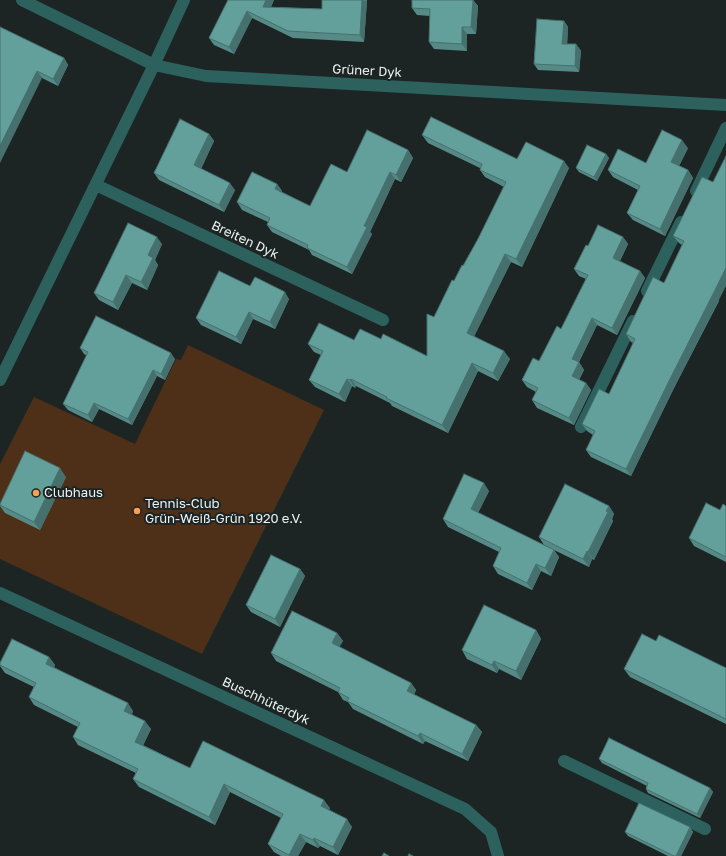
<!DOCTYPE html>
<meta charset="utf-8">
<style>
body{margin:0}
canvas{display:block;background:#1c2524}
</style>
<canvas width="726" height="856"></canvas>
<script>
const ctx = document.querySelector('canvas').getContext('2d');
ctx.lineJoin = 'round';
function paint(path, color) { ctx.fillStyle = color; ctx.fill(path, 'evenodd'); }
const poly = rows => new Path2D(rows.map(r => 'M' + r).join(''));
function trace(path, color, width, dash) { ctx.strokeStyle = color; ctx.lineWidth = width; ctx.lineCap = dash ? 'butt' : 'round'; ctx.setLineDash(dash || []); ctx.stroke(path); }
function label(font, color, halo, rows, align = 'center') {
  ctx.font = font + ' "Golos Text",sans-serif'; ctx.lineWidth = 4; ctx.setLineDash([]); ctx.textBaseline = 'middle'; ctx.strokeStyle = halo; ctx.fillStyle = color; for (const [text, x, y, turn = 0] of rows) {
    ctx.save(); ctx.translate(x, y); ctx.rotate((+turn || 0) * Math.PI / 180); ctx.textAlign = isNaN(turn) ? turn : align; if (halo) ctx.strokeText(text, 0, 0); ctx.fillText(text, 0, 0); ctx.restore();
  }
}
const green = poly([
 [188,345,324,410,202,654,0,559,0,464,34,397,135,444,176,359,181,360]
]);
const minor = poly([
 [22,0,154,65,206,76,726,105],
 [96,185,383,320],
 [696,191,726,128],
 [647,291,681,222],
 [0,380,154,65,184,0],
 [581,427,633,321],
 [0,593,465,809,491,832,498,856],
 [564,761,705,829]
]);
const wall = poly([
 [228,0,274,0,271,7,322,9,322,0,367,0,364,42,293,38,252,18,234,54,214,45,209,38],
 [412,0,473,0,478,6,476,34,467,34,467,51,434,49,429,42,430,16,417,15,412,8],
 [564,21,568,27,567,44,576,44,581,51,579,72,538,70,534,64],
 [0,27,64,58,68,65,58,86,42,78],
 [209,134,214,141,201,169,235,190,224,212,159,180,154,173],
 [422,135,517,159,569,168,522,267,511,262,474,336,510,359,498,381,478,371,448,433,392,406,390,403,356,386,355,388,352,386,345,402,315,387,309,380,321,355,314,352,308,344,354,340,381,339,427,356,434,317,454,281,478,239,504,187,485,177,480,170,480,168,428,143],
 [688,148,679,166,688,170,693,178,665,236,633,220,627,213,638,190,613,177,608,170,646,163],
 [408,150,413,158,401,182,395,179,370,232,372,234,352,274,312,255,309,250,272,232,267,225,268,222,242,210,237,202,277,184,282,191,282,192,310,206,347,172],
 [606,154,609,158,597,181,579,172,576,168],
 [702,177,719,301,674,388,631,476,591,457,586,450,593,435,587,431,582,424,609,394,633,343,631,342,626,334,664,283,682,245,679,243,673,236],
 [623,237,628,244,620,261,640,271,645,278,617,335,597,325,579,362,584,370,579,380,586,383,591,390,574,425,537,408,532,400,536,392,527,387,522,380,539,361,561,329,586,279,579,276,574,269,588,246],
 [162,244,155,260,158,265,147,290,132,283,118,310,99,300,94,293],
 [250,286,289,299,275,329,253,319,241,344,201,325,196,318],
 [80,348,175,359,165,380,157,376,132,425,99,409,92,422,68,410,63,404,87,356,84,354],
 [66,477,40,530,5,513,0,506,0,504],
 [489,491,478,513,544,545,539,537,609,506,614,514,612,519,613,521,594,560,592,559,589,567,554,550,559,557,551,576,541,571,532,590,498,574,493,566,499,552,448,527,443,519],
 [726,506,726,562,694,546,689,538],
 [300,569,305,576,280,627,251,612,246,605],
 [536,630,541,639,521,680,499,669,497,673,467,659,462,650],
 [337,633,343,641,339,647,411,683,416,690,414,695,476,725,482,732,468,761,425,741,423,744,353,709,348,702,343,700,338,692,276,661,271,653],
 [656,641,726,668,726,724,630,677,624,669],
 [49,657,55,665,54,667,133,711,132,714,151,729,143,745,190,768,330,808,329,810,352,827,338,855,320,846,318,848,306,842,298,856,281,856,274,852,268,844,281,818,230,792,215,825,139,787,133,779,136,773,78,745,73,737,78,727,34,705,29,697,34,687,5,673,0,666,0,663],
 [599,759,710,788,713,792,700,818,648,793,646,789,647,786,602,763],
 [690,827,693,832,681,856,668,856,628,836,625,832]
]);
const shadedWall = poly([
 [266,0,274,0,268,13,263,7],
 [362,0,367,1,364,42,360,35],
 [473,0,478,6,476,34,471,27],
 [247,11,252,18,234,54,229,47],
 [564,21,568,27,567,50,562,44],
 [462,27,467,34,467,51,462,44],
 [576,44,581,51,579,72,575,66],
 [64,58,68,65,58,86,53,79],
 [37,71,42,78,0,163,0,146],
 [209,134,214,141,199,172,194,165],
 [682,140,688,148,677,170,671,162],
 [408,150,413,158,401,182,396,175],
 [606,154,609,158,597,181,594,177],
 [564,161,569,168,522,267,516,259],
 [688,170,693,178,665,236,660,229],
 [390,172,395,179,370,232,372,234,352,274,347,267,364,226],
 [230,183,235,190,224,212,219,205],
 [277,184,282,191,280,196,275,189],
 [157,237,162,244,155,260,158,265,147,290,141,282,148,255],
 [623,237,628,244,618,265,613,258],
 [505,254,511,262,472,341,467,333],
 [726,268,726,286,674,388,631,476,626,469,669,381],
 [640,271,645,278,617,335,612,328],
 [126,275,132,283,118,310,113,302],
 [285,292,289,299,275,329,270,322],
 [249,312,253,319,241,344,236,337],
 [592,318,597,325,577,366,572,359],
 [504,351,510,359,498,381,493,373],
 [171,353,175,359,165,380,161,374],
 [579,362,584,370,577,383,572,376],
 [472,363,478,371,448,433,442,425],
 [153,370,157,376,132,425,128,419],
 [347,379,352,386,345,402,339,394],
 [351,379,356,386,355,388,350,380],
 [586,383,591,390,574,425,569,418],
 [94,403,99,409,92,422,88,415],
 [60,468,66,477,40,530,34,522],
 [484,483,489,491,476,517,471,509],
 [609,506,614,514,612,519,613,521,594,560,588,552],
 [554,550,559,557,551,576,545,568],
 [587,551,592,559,589,567,583,559],
 [536,564,541,571,532,590,527,583],
 [300,569,305,576,280,627,275,619],
 [536,630,541,639,521,680,516,671],
 [337,633,343,641,337,651,332,643],
 [49,657,55,665,52,672,46,664],
 [494,661,499,669,497,673,492,665],
 [411,683,416,690,412,699,407,691],
 [128,703,133,711,130,719,124,711],
 [145,721,151,729,141,750,135,742],
 [476,725,482,732,468,761,462,754],
 [420,733,425,741,423,744,418,736],
 [224,784,230,792,215,825,209,817],
 [710,788,713,792,700,818,697,814],
 [324,800,330,808,327,814,321,806],
 [347,819,352,827,338,855,333,847],
 [690,827,693,832,681,856,676,856],
 [300,834,306,842,298,856,290,856,289,855],
 [314,838,320,846,318,848,313,840]
]);
const building = poly([
 [228,0,266,0,263,7,322,9,322,0,362,0,360,35,288,31,247,11,229,47,209,38,228,0],
 [412,0,473,0,471,27,462,27,462,44,429,42,430,9,412,8,412,0],
 [537,19,564,21,562,44,576,44,575,66,534,64,537,19],
 [0,27,64,58,53,79,37,71,0,146,0,27],
 [431,117,517,159,526,142,564,161,516,259,505,254,467,333,504,351,493,373,472,363,442,425,386,398,387,397,351,379,350,380,347,379,339,394,309,380,323,351,308,344,319,323,354,340,360,329,381,339,383,334,427,356,427,314,434,317,452,280,454,281,462,265,463,266,478,239,506,182,480,170,482,164,422,135,431,117],
 [180,119,209,134,194,165,230,183,219,205,154,173,180,119],
 [367,130,408,150,396,175,390,172,364,226,367,227,347,267,307,248,308,245,267,225,270,218,237,202,252,172,277,184,275,189,310,206,331,164,347,172,367,130],
 [662,130,682,140,671,162,688,170,660,229,627,213,640,186,608,170,618,149,646,163,662,130],
 [587,145,606,154,594,177,576,168,587,145],
 [726,156,726,268,713,294,669,381,626,469,586,450,595,431,582,424,599,389,609,394,635,339,626,334,653,277,664,283,684,241,673,236,702,177,713,182,726,156],
 [128,223,157,237,148,255,153,258,141,282,126,275,113,302,94,293,128,223],
 [598,225,623,237,613,258,640,271,612,328,592,318,572,359,579,362,572,376,586,383,569,418,532,400,538,388,522,380,533,358,539,361,557,326,561,329,588,275,574,269,586,245,588,246,598,225],
 [219,271,250,286,255,277,285,292,270,322,249,312,236,337,196,318,219,271],
 [96,316,171,353,161,374,153,370,128,419,94,403,88,415,63,404,88,352,80,348,96,316],
 [25,451,60,468,34,522,0,505,0,504,25,451],
 [464,474,484,483,471,509,554,550,545,568,536,564,527,583,493,566,501,548,443,519,464,474],
 [565,484,609,506,606,511,608,512,588,552,587,551,583,559,539,537,565,484],
 [706,503,720,510,723,504,726,506,726,557,689,538,706,503],
 [271,555,300,569,275,619,246,605,271,555],
 [484,605,536,630,516,671,494,661,492,665,462,650,484,605],
 [292,611,337,633,332,643,411,683,407,691,476,725,462,754,420,733,418,736,347,701,349,698,338,692,340,688,271,653,292,611],
 [642,634,656,641,659,635,726,668,726,719,624,669,642,634],
 [12,639,49,657,46,664,128,703,124,711,145,721,135,742,190,768,203,741,324,800,321,806,347,819,333,847,314,838,313,840,300,834,289,855,268,844,283,814,224,784,209,817,133,779,138,769,73,737,80,723,29,697,36,683,0,665,0,663,12,639],
 [609,738,710,788,697,814,646,789,648,783,599,759,609,738],
 [639,803,690,827,676,856,674,856,625,832,639,803],
 [384,853,389,856,382,856,384,853],
 [409,854,413,856,408,856,409,854]
]);
const markers = [
 [36,493,4,"#fb9e51"],
 [137,511,4,"#fb9e51"]
];
const streetNames = [
 ["Grüner Dyk",367,71,3],
 ["Breiten Dyk",245,240,25],
 ["Buschhüterdyk",266,701,25]
];
const poiNames = [
 ["Clubhaus",44,493],
 ["Tennis-Club",145,504],
 ["Grün-Weiß-Grün 1920 e.V.",145,519]
];
paint(green, '#4e2f17');
trace(minor, '#2d615e', 12);
paint(wall, '#558a86');
paint(shadedWall, '#45706d');
paint(building, '#63a09c');
trace(building, '#45706d', 1);
for (const [x, y, r, color] of markers) { const dot = new Path2D(); dot.arc(x, y, r, 0, 2 * Math.PI); ctx.fillStyle = color; ctx.fill(dot); trace(dot, '#1c2524', 1.5); }
label('13px', '#edf2f2', '#1c2524', streetNames);
label('13px', '#edf2f2', '#1c2524', poiNames, 'left');
</script>
